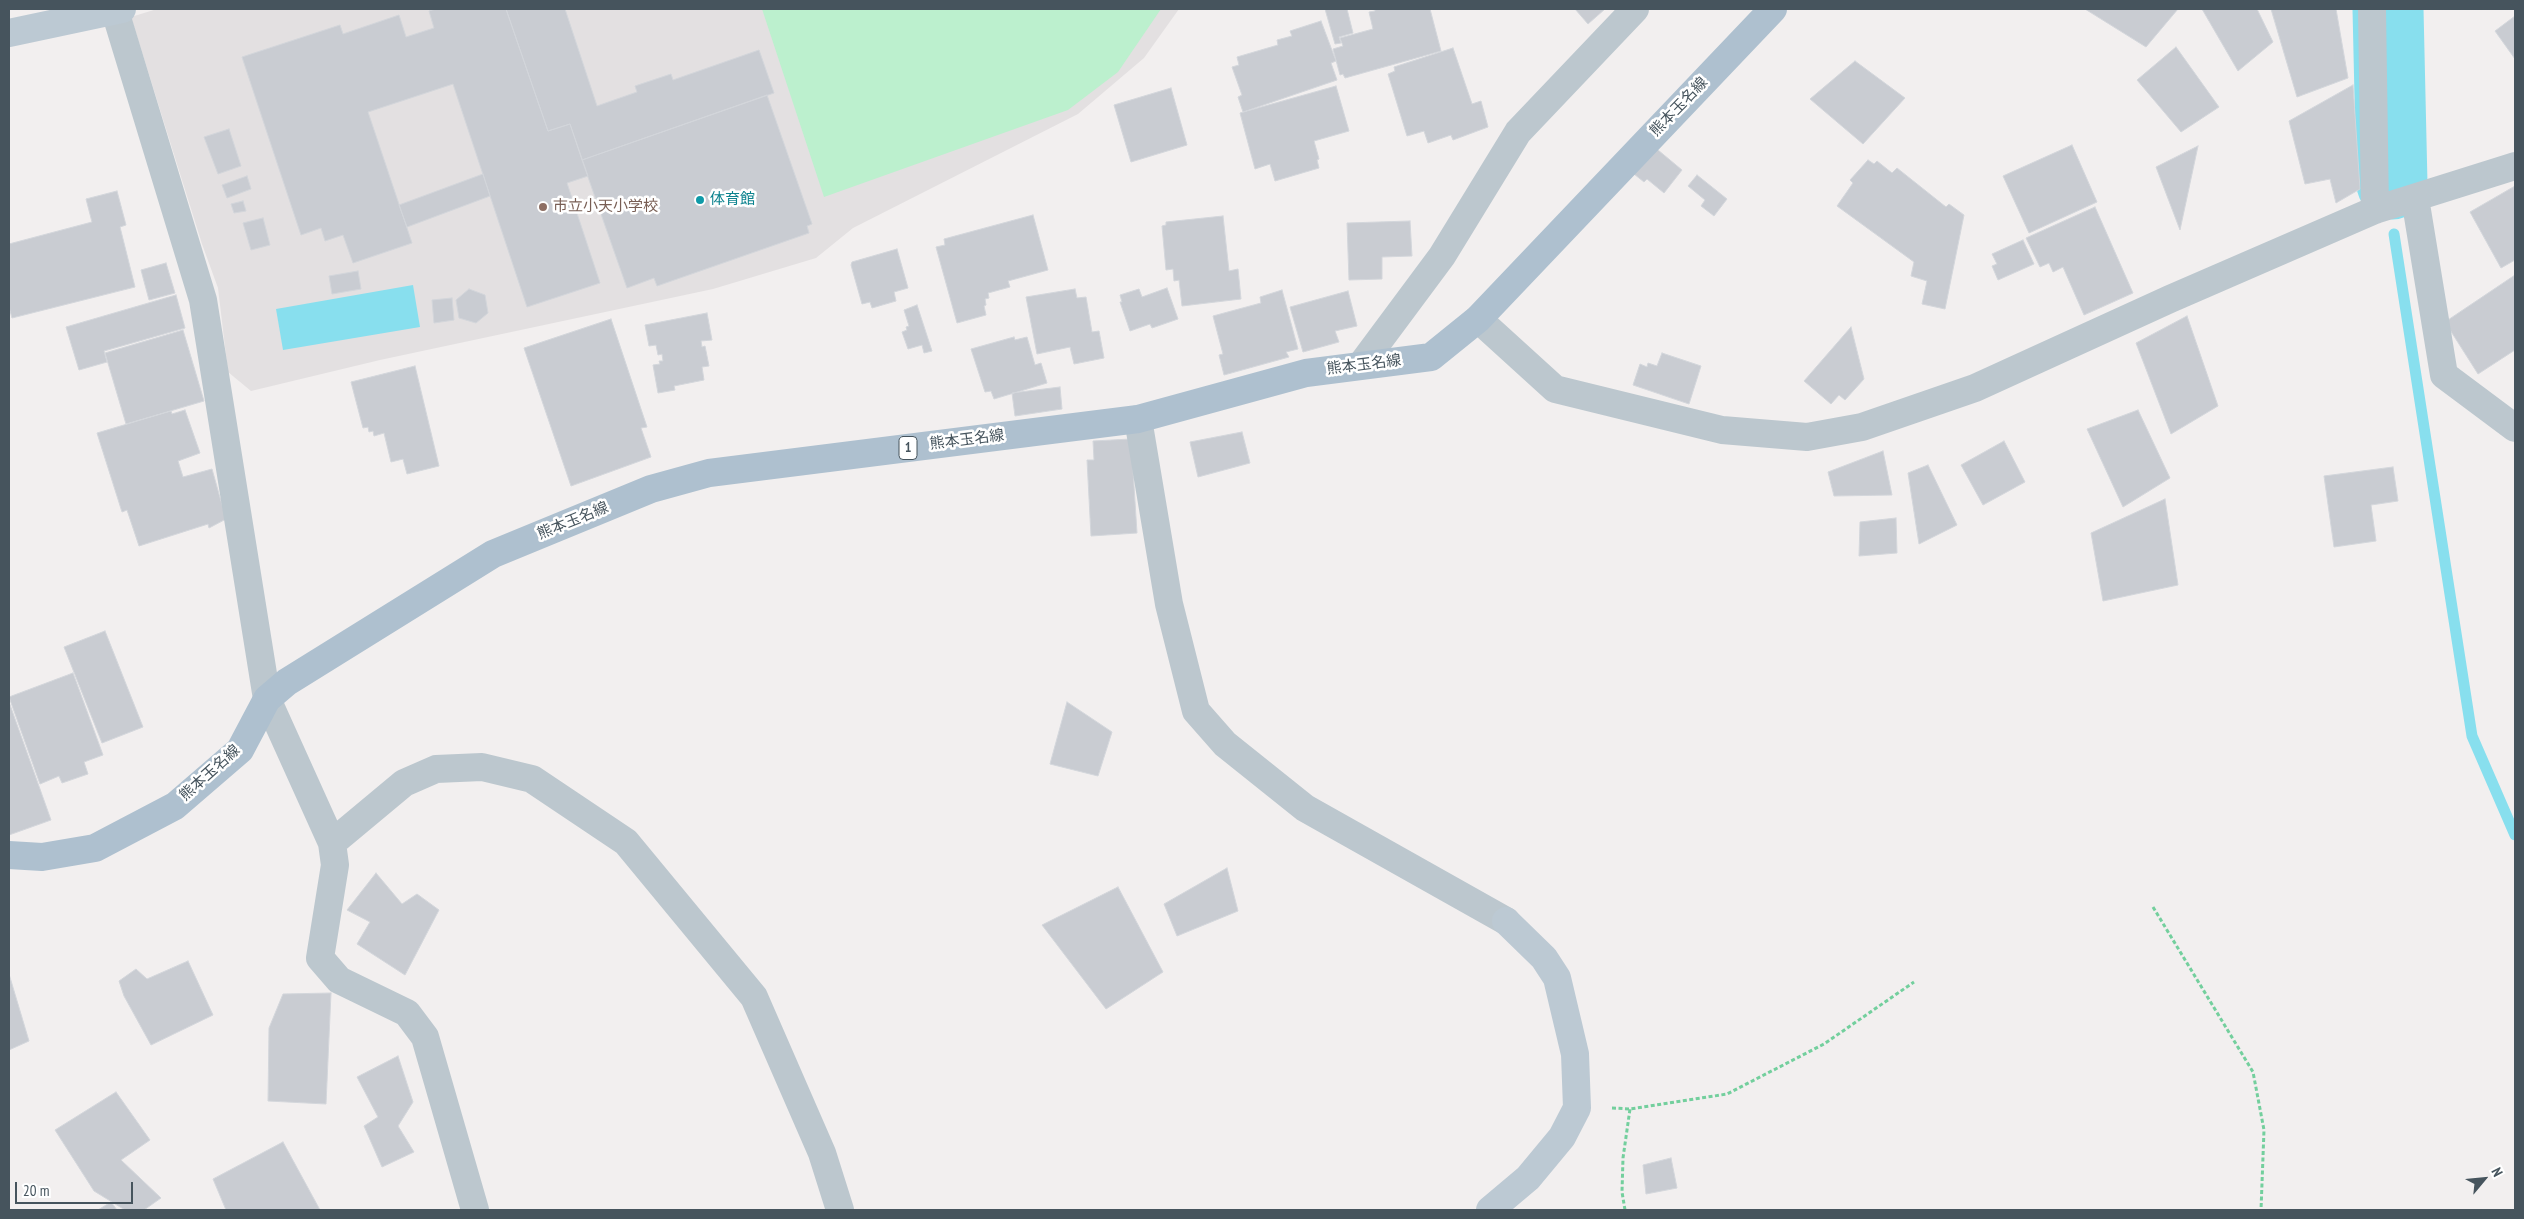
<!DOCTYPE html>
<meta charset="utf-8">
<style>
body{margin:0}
#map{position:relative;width:2524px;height:1219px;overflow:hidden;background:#f2efef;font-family:"PT Sans Narrow",sans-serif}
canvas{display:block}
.frame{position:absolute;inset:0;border:10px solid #46545d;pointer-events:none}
.north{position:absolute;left:2459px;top:1154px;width:50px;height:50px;-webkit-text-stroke:4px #fff;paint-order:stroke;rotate:62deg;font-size:14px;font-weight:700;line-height:20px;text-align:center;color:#46545d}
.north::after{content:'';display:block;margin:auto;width:18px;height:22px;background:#46545d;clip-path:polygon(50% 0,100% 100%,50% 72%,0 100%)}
.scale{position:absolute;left:15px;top:1182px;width:118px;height:22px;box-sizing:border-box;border:2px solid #46545d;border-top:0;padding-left:6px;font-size:15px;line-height:18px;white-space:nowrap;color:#46545d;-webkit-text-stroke:4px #fff;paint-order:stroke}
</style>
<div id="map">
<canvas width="2524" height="1219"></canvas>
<div class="frame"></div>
<div class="north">N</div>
<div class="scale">20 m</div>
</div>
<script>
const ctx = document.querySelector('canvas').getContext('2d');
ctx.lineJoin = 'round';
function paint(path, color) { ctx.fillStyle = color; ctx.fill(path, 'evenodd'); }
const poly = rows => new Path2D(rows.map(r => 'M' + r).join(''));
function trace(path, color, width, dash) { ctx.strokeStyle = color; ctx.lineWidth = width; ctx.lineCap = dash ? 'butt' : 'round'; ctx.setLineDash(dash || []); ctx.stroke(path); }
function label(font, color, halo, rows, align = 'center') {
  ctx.font = font + ' "PT Sans Narrow","Noto Sans JP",sans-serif'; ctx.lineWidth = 5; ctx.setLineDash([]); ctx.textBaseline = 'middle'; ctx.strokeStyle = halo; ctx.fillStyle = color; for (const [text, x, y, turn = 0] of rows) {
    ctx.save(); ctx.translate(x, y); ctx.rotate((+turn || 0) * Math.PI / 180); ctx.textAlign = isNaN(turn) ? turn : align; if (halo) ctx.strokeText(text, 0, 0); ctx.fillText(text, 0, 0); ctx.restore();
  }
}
const education = poly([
 [157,9,1179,9,1144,58,1078,114,853,228,816,258,713,289,380,360,251,391,228,372,218,288,202,244,131,17]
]);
const green = poly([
 [762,9,1161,9,1118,72,1068,110,824,197]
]);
const water = poly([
 [413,285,420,327,283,350,276,309]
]);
const stream = poly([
 [2394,234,2472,736,2515,835]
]);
const river = poly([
 [2388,9,2392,184]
]);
const building = poly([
 [436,9,506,9,548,131,570,124,588,176,567,183,600,283,527,307,453,84,368,112,412,243,353,263,343,235,325,241,321,228,301,235,242,57,340,25,343,34,399,15,406,37,434,28,429,11,436,9],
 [506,9,565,9,597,106,637,92,635,86,671,74,673,80,759,50,774,93,582,160,570,124,548,131,506,9],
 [1325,9,1347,9,1353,33,1339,37,1341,43,1335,44,1325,9],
 [1375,9,1430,9,1441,51,1345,78,1343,74,1340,75,1333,49,1343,46,1340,38,1373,29,1369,12,1375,11,1375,9],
 [1575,9,1605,9,1588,24,1575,9],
 [2085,9,2178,9,2146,47,2085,9],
 [2202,9,2257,9,2273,42,2238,71,2202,9],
 [2271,9,2336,9,2348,78,2297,97,2271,9],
 [2515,16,2515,59,2495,31,2515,16],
 [1321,21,1336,61,1331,63,1337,80,1243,112,1238,97,1242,95,1232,67,1239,65,1237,57,1278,45,1277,40,1292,36,1290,31,1321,21],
 [2176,47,2219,107,2181,132,2137,80,2176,47],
 [1453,48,1472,104,1481,101,1488,127,1453,140,1451,135,1428,143,1424,131,1407,136,1388,74,1395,71,1394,67,1453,48],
 [1855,61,1905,98,1863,144,1810,99,1855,61],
 [2353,85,2360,189,2336,203,2330,179,2305,184,2289,121,2353,85],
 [1336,86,1349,131,1314,141,1319,159,1317,160,1319,168,1275,181,1270,164,1255,169,1240,113,1336,86],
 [1171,88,1187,145,1131,162,1114,105,1171,88],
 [767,95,812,224,807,226,809,233,657,286,654,278,627,288,582,160,767,95],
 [229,129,241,166,218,174,204,137,229,129],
 [1652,145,1682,170,1664,193,1647,179,1644,182,1629,170,1652,145],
 [2072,145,2097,202,2029,233,2003,176,2072,145],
 [2198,146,2180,230,2156,167,2198,146],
 [1868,160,1874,164,1877,161,1892,173,1897,168,1946,207,1949,204,1964,215,1945,309,1922,304,1927,281,1911,276,1914,262,1837,206,1853,183,1850,180,1868,160],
 [483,174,490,196,407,227,399,205,483,174],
 [1697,175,1727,199,1714,216,1701,206,1705,200,1688,186,1697,175],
 [247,176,251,189,227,198,222,185,247,176],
 [2515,186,2515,260,2501,268,2470,212,2515,186],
 [117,191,126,225,120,227,135,287,12,318,9,307,9,244,92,222,86,199,117,191],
 [243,201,246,211,234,213,231,204,243,201],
 [2095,207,2133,293,2084,315,2063,267,2053,272,2049,263,2040,267,2026,238,2095,207],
 [1033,215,1048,270,1008,281,1010,287,988,293,989,298,985,299,986,305,984,306,986,315,957,323,936,247,945,245,944,239,1033,215],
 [1223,216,1229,271,1238,269,1241,299,1182,306,1179,280,1174,281,1173,269,1166,270,1162,226,1166,225,1166,222,1223,216],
 [263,218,270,245,251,250,243,223,263,218],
 [1410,221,1412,256,1382,257,1382,279,1349,280,1347,223,1410,221],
 [2023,240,2034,264,1998,280,1992,266,1997,264,1992,254,2023,240],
 [897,249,908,288,894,292,896,301,872,308,870,302,862,304,851,265,852,262,897,249],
 [166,263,175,293,149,300,141,270,166,263],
 [358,271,361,289,332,294,329,276,358,271],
 [2515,275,2515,350,2478,374,2445,322,2515,275],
 [1167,288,1178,319,1152,328,1150,324,1130,331,1120,302,1122,302,1120,295,1139,289,1142,297,1167,288],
 [469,289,485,295,488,313,476,323,459,318,456,300,469,289],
 [1075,289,1077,298,1086,297,1092,332,1099,331,1104,358,1074,364,1070,347,1037,354,1026,297,1075,289],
 [1282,290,1298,349,1286,352,1289,357,1224,375,1219,355,1223,354,1213,316,1261,303,1260,297,1282,290],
 [1348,291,1357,326,1335,331,1339,342,1303,352,1290,307,1348,291],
 [176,295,185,328,104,351,107,362,79,370,66,327,176,295],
 [452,298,454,320,434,323,432,300,452,298],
 [917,305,932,351,924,353,922,345,908,349,902,332,907,330,906,327,909,326,904,310,917,305],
 [707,313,712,340,701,341,702,347,705,346,709,366,702,367,704,380,674,386,675,390,658,393,653,365,660,364,659,361,663,361,662,354,658,355,656,345,649,346,645,325,707,313],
 [2187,316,2218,406,2171,434,2136,343,2187,316],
 [611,319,647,427,641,428,651,457,571,486,524,348,611,319],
 [1851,327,1864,379,1845,400,1839,395,1831,404,1804,381,1851,327],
 [183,330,204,401,126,424,105,353,183,330],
 [1014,337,1015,340,1027,337,1035,365,1041,363,1047,383,994,399,991,391,985,392,971,349,1014,337],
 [1662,353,1701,366,1689,404,1633,385,1640,364,1647,367,1648,363,1657,366,1662,353],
 [415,366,439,466,407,474,403,459,391,462,384,433,374,436,373,431,369,432,368,427,363,428,351,382,415,366],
 [1060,387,1062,409,1015,416,1012,393,1060,387],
 [185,410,200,453,178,461,183,477,212,469,226,519,209,528,208,524,139,546,127,510,122,512,97,433,171,411,172,414,185,410],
 [2138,410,2170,478,2123,507,2087,429,2138,410],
 [1242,432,1250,463,1198,477,1190,442,1242,432],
 [1131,439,1137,533,1091,536,1087,460,1094,460,1093,441,1131,439],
 [2004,441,2025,482,1983,505,1961,465,2004,441],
 [1883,451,1892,495,1834,496,1828,472,1883,451],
 [1928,465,1957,525,1919,544,1908,473,1928,465],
 [2393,467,2398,501,2371,505,2376,541,2334,547,2324,476,2393,467],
 [2165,499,2178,585,2103,601,2091,533,2165,499],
 [1896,518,1897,553,1859,556,1860,522,1896,518],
 [105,631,143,727,102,743,64,647,105,631],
 [73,673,103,755,84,762,88,774,62,783,59,776,40,784,9,697,73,673],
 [9,702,51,820,9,835,9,702],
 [1067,702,1112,732,1098,776,1050,764,1067,702],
 [1227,868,1238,911,1177,936,1164,904,1227,868],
 [376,873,402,904,417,894,439,910,405,975,357,944,370,922,347,910,376,873],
 [1118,887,1163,972,1106,1009,1042,925,1118,887],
 [188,961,213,1015,151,1045,124,996,119,981,136,969,147,979,188,961],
 [9,974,29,1041,9,1050,9,974],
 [331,993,326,1104,268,1101,269,1028,283,994,331,993],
 [398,1056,413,1102,398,1126,414,1152,382,1167,364,1126,378,1117,357,1077,398,1056],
 [116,1092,150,1140,121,1160,161,1198,144,1210,125,1210,94,1191,55,1130,116,1092],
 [283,1142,320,1210,226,1210,213,1179,283,1142],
 [1671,1158,1677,1188,1646,1194,1643,1165,1671,1158],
 [111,1202,117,1210,98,1210,111,1202]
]);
const path = poly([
 [2153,907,2253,1072,2264,1130,2261,1210],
 [1612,1108,1630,1109,1727,1094,1824,1044,1914,982],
 [1625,1210,1622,1192,1623,1158,1630,1109]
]);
const street = poly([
 [2372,9,2375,210],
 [115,11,203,300,267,699,332,843,335,865,320,958,339,980,407,1013,425,1037,475,1210],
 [2415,198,2444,375,2515,428],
 [1478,319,1555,389,1722,430,1807,437,1862,427,1975,388,2170,299,2375,210,2515,166],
 [1361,365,1442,256,1518,132,1635,9],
 [1138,419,1169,604,1196,711,1225,744,1305,808,1506,921],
 [332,843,404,783,436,769,482,767,532,779,626,842,754,997,822,1153,840,1210]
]);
const secondary = poly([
 [9,33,122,9],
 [1490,1210,1528,1178,1562,1137,1577,1108,1575,1054,1557,978,1544,958,1506,921]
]);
const primary = poly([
 [9,855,42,857,95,848,175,806,240,750,267,699,287,682,493,554,651,489,709,473,1138,419,1306,373,1431,357,1478,319,1773,9]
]);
const markers = [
 [700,200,5,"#0f9aa8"],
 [543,207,5,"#8d6e63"]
];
const shields = [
 [908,448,18]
];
const shieldNames = [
 ["1",908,448]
];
const streetNames = [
 ["熊本玉名線",1679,107,-46],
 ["熊本玉名線",1364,365,-7],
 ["熊本玉名線",967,440,-7],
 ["熊本玉名線",573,521,-22],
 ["熊本玉名線",210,773,-42]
];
const cultureNames = [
 ["体育館",710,200]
];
const educationNames = [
 ["市立小天小学校",553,207]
];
paint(education, '#e3e0e1');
paint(green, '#bcf0ce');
paint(water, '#88dfee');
trace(stream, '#88dfee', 11);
trace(river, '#88dfee', 71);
paint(building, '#c9ccd2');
trace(building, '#d3d6db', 1);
trace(path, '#73cf9d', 3, [4, 2.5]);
trace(street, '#bcc7ce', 28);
trace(secondary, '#bcc9d3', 28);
trace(primary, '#aec0cf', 28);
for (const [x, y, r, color] of markers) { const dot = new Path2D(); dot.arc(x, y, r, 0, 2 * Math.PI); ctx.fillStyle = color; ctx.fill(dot); trace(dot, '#fff', 2); }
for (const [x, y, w] of shields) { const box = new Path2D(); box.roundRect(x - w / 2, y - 11.5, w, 23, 4); ctx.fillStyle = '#fff'; ctx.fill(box); trace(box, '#46545d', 1); }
label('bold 14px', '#46545d', null, shieldNames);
label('15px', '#46545d', '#fff', streetNames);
label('15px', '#0d838f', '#fff', cultureNames, 'left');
label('15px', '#785e54', '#fff', educationNames, 'left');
</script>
